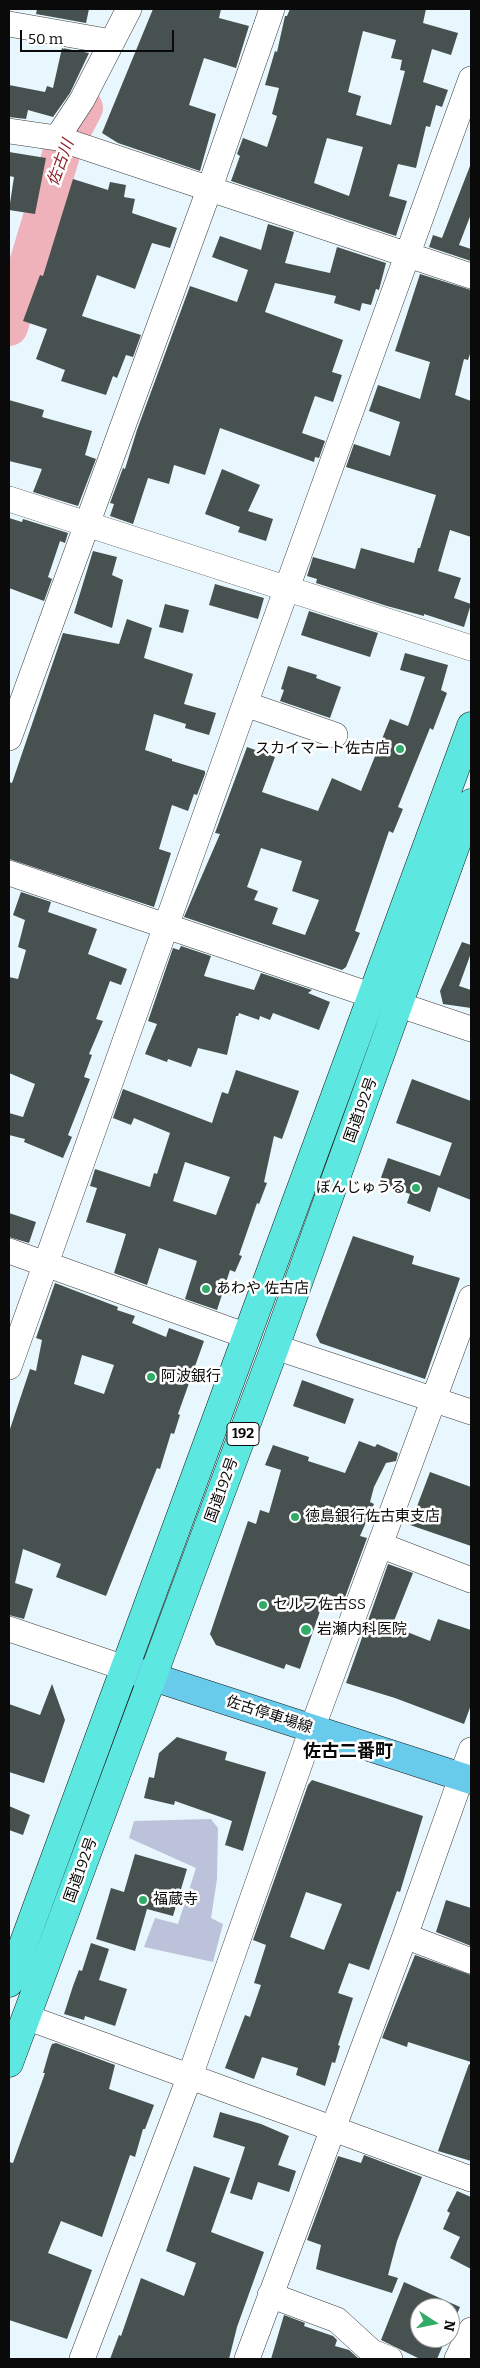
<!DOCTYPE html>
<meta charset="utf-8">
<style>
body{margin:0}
#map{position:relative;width:480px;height:2368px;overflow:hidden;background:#e8f7fd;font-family:Bitter,serif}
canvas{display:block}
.frame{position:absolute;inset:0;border:10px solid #0a0a0a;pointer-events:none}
.north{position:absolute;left:410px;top:2298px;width:50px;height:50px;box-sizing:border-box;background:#fff;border:1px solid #9d9d9d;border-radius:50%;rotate:101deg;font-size:14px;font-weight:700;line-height:20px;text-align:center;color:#0a0a0a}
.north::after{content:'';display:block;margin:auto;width:18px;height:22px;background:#30ac67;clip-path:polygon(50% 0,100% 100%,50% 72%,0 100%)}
.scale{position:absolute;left:20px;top:30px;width:154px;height:22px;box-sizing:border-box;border:2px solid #0a0a0a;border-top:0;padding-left:6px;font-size:15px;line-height:18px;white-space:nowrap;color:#0a0a0a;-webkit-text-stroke:4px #fff;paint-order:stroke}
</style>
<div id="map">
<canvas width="480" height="2368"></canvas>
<div class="frame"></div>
<div class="north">N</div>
<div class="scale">50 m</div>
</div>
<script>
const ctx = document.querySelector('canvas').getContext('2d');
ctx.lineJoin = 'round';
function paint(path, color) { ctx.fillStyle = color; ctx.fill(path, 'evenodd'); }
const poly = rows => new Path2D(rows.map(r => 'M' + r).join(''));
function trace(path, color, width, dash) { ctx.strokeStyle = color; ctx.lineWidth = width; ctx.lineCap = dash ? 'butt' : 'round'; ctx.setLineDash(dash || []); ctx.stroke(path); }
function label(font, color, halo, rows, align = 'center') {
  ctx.font = font + ' Bitter,"Noto Sans JP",serif'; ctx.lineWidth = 5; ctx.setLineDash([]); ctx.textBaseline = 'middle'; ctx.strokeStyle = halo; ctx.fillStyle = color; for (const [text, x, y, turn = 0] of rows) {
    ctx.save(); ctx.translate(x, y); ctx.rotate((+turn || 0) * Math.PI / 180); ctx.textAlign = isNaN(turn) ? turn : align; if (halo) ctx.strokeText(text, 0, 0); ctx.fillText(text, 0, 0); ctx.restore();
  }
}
const cemetery = poly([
 [211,1819,218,1828,217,1879,211,1918,223,1924,213,1962,144,1947,155,1918,178,1924,196,1868,129,1838,134,1821]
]);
const river = poly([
 [9,327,63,148,84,108]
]);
const building = poly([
 [37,9,89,9,86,23,36,14],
 [153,9,221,9,219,18,249,26,236,68,204,58,189,105,216,114,200,171,118,143,102,133],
 [290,9,426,9,423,23,458,33,451,55,432,49,423,82,448,90,442,107,436,105,430,127,426,126,416,168,398,164,389,196,407,201,396,236,231,181,240,156,237,154,243,138,267,147,277,116,272,114,279,88,265,85,275,51,277,52,285,16,287,16],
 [363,31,396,40,391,58,402,60,400,70,405,71,391,125,356,115,361,96,348,92],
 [327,138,363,147,349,196,314,183],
 [62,48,89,53,70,93,53,117,28,110,26,119,9,117,9,85,45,92,47,86,53,88],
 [9,152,46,158,35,214,9,210,14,177,9,176],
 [470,166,471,214,459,245,471,249,471,261,429,247,433,235,442,238],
 [73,179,108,190,110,182,126,185,124,197,135,199,132,213,177,228,170,248,152,243,135,289,97,275,82,316,141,335,133,357,126,355,117,378,113,376,106,395,61,381,65,370,36,359,47,329,23,321,40,275,43,276],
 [268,224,294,232,285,263,330,273,337,247,386,263,379,290,376,289,371,305,362,303,360,311,334,303,336,296,275,283,265,312,343,340,332,372,342,375,333,402,315,396,302,433,325,441,319,458,315,457,314,462,220,428,205,475,174,465,169,484,148,478,133,524,110,516,114,504,110,503,123,468,125,469,137,430,190,286,237,302,248,270,212,257,220,236,261,250],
 [420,274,471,290,471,351,468,360,464,359,455,395,471,401,471,537,450,530,438,571,461,578,454,598,471,604,464,627,424,614,424,616,387,606,316,583,317,579,307,576,313,557,355,569,361,548,414,563,418,548,420,548,436,495,346,467,354,444,390,456,400,422,369,411,378,385,420,399,430,362,395,351],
 [9,400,44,410,42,417,92,431,85,455,96,459,78,506,33,492,42,469,9,461],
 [222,469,260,485,248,511,273,519,266,541,238,532,240,527,205,514],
 [9,518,22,522,23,519,68,533,65,543,60,541,48,577,52,579,44,601,9,588],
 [93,551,117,557,112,575,123,580,112,628,74,613],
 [215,584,264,598,258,619,209,605],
 [165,604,189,610,183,633,159,627],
 [309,611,378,633,370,657,301,635],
 [127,619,152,628,144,658,193,674,184,704,216,713,209,735,185,728,186,724,154,714,145,750,172,759,172,761,205,771,205,774,197,795,194,794,188,811,172,805,159,849,171,853,154,907,9,859,9,782,12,783,63,633,119,644],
 [405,653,448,665,441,690,447,693,433,730,430,728,398,807,403,809,393,833,389,831,355,931,360,933,346,967,342,970,184,917,220,834,215,833,247,747,275,757,262,792,318,811,332,778,361,791,390,719,408,726,425,677,400,670],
 [261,848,302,861,292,891,319,900,305,935,272,924,278,908,254,900,258,891,247,887],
 [288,666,317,675,316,678,341,687,330,718,280,701,284,690,281,689],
 [21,892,51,902,48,912,97,929,88,954,127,969,121,985,110,981,96,1019,103,1021,89,1054,92,1055,84,1077,90,1079,68,1135,72,1137,63,1158,24,1142,25,1139,9,1135,9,1113,23,1117,35,1084,9,1073,9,977,18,979,26,950,18,947,25,920,13,915],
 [462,942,471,945,471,953,459,986,471,990,471,1008,443,1004,440,991],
 [181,946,211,956,204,976,254,990,261,973,312,990,308,993,330,1002,319,1030,273,1013,270,1020,260,1016,259,1020,239,1013,238,1016,236,1016,227,1055,198,1048,191,1067,168,1059,167,1062,145,1054,157,1024,148,1021,173,948,179,950],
 [236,1070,299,1091,282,1139,274,1136,264,1182,267,1183,259,1204,257,1203,239,1255,242,1256,235,1272,230,1270,217,1310,185,1299,197,1261,159,1248,147,1285,114,1273,126,1234,86,1222,97,1188,90,1186,95,1169,150,1187,154,1173,157,1174,170,1133,134,1118,131,1125,113,1118,123,1089,212,1123,222,1092,228,1094],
 [185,1162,230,1177,216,1215,173,1201],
 [412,1079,471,1101,471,1200,438,1187,430,1212,407,1203,410,1194,379,1183,388,1158,440,1176,452,1143,396,1123],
 [9,1213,36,1222,29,1243,9,1237],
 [353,1236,414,1256,412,1264,460,1278,425,1379,320,1343,316,1335],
 [55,1283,118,1307,117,1310,135,1316,132,1323,166,1337,169,1328,204,1341,178,1414,180,1415,174,1434,171,1433,160,1469,157,1468,106,1596,56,1577,61,1564,23,1549,15,1583,33,1589,24,1619,9,1615,9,1432,30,1369,36,1371,42,1340,36,1338],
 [82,1355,114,1365,104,1394,74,1384],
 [302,1380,354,1399,345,1424,293,1406],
 [359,1441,375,1447,377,1444,398,1453,396,1461,386,1463,374,1487,370,1502,374,1504,360,1536,367,1538,344,1600,326,1594,300,1669,286,1664,284,1669,216,1645,210,1634,248,1521,256,1524,260,1510,269,1513,281,1470,265,1465,273,1445,309,1457,308,1461,345,1473],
 [430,1472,471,1487,471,1546,410,1525],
 [388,1564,413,1573,392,1626,430,1641,438,1619,471,1630,471,1705,464,1724,395,1698,346,1683],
 [52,1684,65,1720,44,1783,9,1772,9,1704,40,1715],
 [177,1737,227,1752,225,1760,266,1772,243,1851,225,1845,232,1821,175,1801,174,1805,144,1798,149,1777,154,1778,159,1753],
 [312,1780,423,1816,400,1892,397,1891,369,1970,349,1963,338,1993,353,1998,338,2045,340,2046,335,2063,332,2062,325,2086,296,2075,298,2068,262,2057,254,2079,225,2068,245,2015,250,2017,261,1985,254,1983,266,1945,253,1940,308,1785],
 [306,1892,342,1904,324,1950,290,1937],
 [9,1806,30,1815,23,1835,9,1830],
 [135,1854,187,1869,173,1916,147,1909,135,1951,96,1939,111,1888,124,1892],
 [446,1900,471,1908,471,1946,436,1932],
 [91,1943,109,1949,99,1980,127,1989,115,2026,85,2016,84,2020,64,2014,73,1986,79,1970,82,1971],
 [415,1955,471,1975,471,2062,408,2042,407,2047,382,2038],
 [56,2043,115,2065,109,2089,154,2105,145,2129,143,2129,135,2157,130,2155,102,2237,61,2221,48,2253,92,2270,67,2339,9,2320,9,2162,13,2163,45,2073,43,2073,50,2049,52,2044],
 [469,2064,471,2065,471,2161,438,2151],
 [220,2112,261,2124,289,2136,278,2165,296,2171,289,2192,258,2182,252,2200,230,2193,245,2147,213,2137],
 [364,2155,422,2177,397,2241,388,2275,398,2278,392,2293,316,2269,321,2245,307,2240,338,2156,361,2163],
 [194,2166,230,2178,211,2232,264,2252,237,2327,229,2359,110,2359,119,2335,121,2336,141,2278,184,2296,196,2263,166,2251],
 [457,2191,471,2197,471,2269,450,2258,460,2237,443,2229,450,2213,447,2211],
 [404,2282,460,2307,450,2330,450,2308,420,2308,420,2338,446,2338,437,2359,420,2359,381,2340],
 [284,2315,305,2323,304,2326,333,2336,337,2340,335,2346,349,2350,359,2359,271,2359]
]);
const minor = poly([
 [9,24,112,42],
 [9,131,57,138,471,276],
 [57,138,82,100,129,9],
 [9,499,471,648],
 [245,704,335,735],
 [9,738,209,190,272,9],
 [9,873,471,1029],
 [9,1251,247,1336],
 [275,1347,471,1412],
 [9,1367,245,704,471,79],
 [380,1545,471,1580],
 [9,1629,125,1668],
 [405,1936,471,1961],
 [26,2017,471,2179],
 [270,2295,337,2320,372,2352,390,2359],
 [82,2359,190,2076,312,1729,471,1298],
 [247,2359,405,1936,471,1750],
 [457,2359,471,2330]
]);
const major = poly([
 [125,1668,471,1780]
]);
const highway = poly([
 [9,1983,471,726],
 [9,2063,275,1347,471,803]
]);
const markers = [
 [400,749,5,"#30ac67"],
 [416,1188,5,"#30ac67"],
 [206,1289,5,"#30ac67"],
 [151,1377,5,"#30ac67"],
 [295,1517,5,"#30ac67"],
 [263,1605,5,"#30ac67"],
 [306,1630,6,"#30ac67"],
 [143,1900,5,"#30ac67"]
];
const shields = [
 [243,1434,32]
];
const shieldNames = [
 ["192",243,1434]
];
const poiNames = [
 ["スカイマート佐古店",390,749,"right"],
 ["ぼんじゅうる",406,1188,"right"],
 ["あわや 佐古店",216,1289],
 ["阿波銀行",161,1377],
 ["徳島銀行佐古東支店",305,1517],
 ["セルフ佐古SS",273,1605],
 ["岩瀬内科医院",317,1630],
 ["福蔵寺",153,1900]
];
const streetNames = [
 ["国道192号",361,1110,-70],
 ["国道192号",222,1490,-70],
 ["佐古停車場線",269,1715,18],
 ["国道192号",81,1870,-70]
];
const waterNames = [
 ["佐古川",61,163,-70]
];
const quarterNames = [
 ["佐古二番町",348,1752]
];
paint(cemetery, '#bdc2db');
trace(river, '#efb2ba', 38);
paint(building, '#475150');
trace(minor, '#3d3d3d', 26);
trace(major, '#1b1b1b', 29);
trace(highway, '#1b1b1b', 29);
trace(minor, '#fff', 25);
trace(major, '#69cbec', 28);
trace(highway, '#5ce7e0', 28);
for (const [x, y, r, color] of markers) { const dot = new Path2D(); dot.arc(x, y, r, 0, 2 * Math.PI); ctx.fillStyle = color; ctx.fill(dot); trace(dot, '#fff', 2); }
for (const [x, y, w] of shields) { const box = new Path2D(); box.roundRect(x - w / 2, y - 11.5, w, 23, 4); ctx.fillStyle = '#fff'; ctx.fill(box); trace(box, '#0a0a0a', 1); }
label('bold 14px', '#0a0a0a', null, shieldNames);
label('15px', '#0a0a0a', '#fff', poiNames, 'left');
label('15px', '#0a0a0a', '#fff', streetNames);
label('italic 16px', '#8e2028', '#fff', waterNames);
label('bold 18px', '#0a0a0a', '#fff', quarterNames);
</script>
